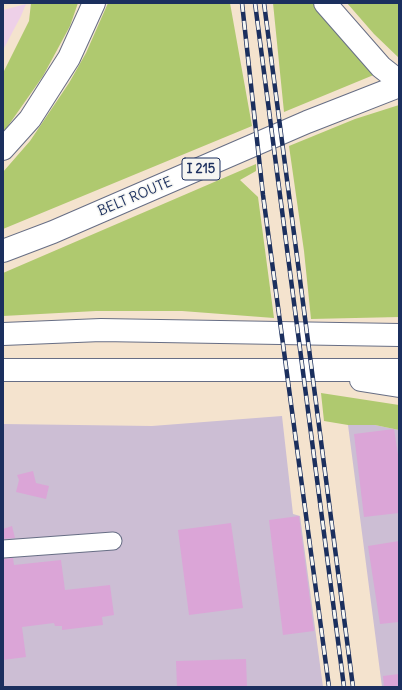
<!DOCTYPE html>
<style>
body{margin:0}
#map{position:relative;width:402px;height:690px;overflow:hidden;background:#f4e3ce;font-family:Delius,sans-serif}
canvas{display:block}
.frame{position:absolute;inset:0;border:4px solid #1b2f5e;pointer-events:none}
</style>
<div id="map">
<canvas width="402" height="690"></canvas>
<div class="frame"></div>
</div>
<script>
const ctx = document.querySelector('canvas').getContext('2d');
ctx.lineJoin = 'round';
function paint(path, color) { ctx.fillStyle = color; ctx.fill(path, 'evenodd'); }
const poly = rows => new Path2D(rows.map(r => 'M' + r).join(''));
function trace(path, color, width, dash) { ctx.strokeStyle = color; ctx.lineWidth = width; ctx.lineCap = dash ? 'butt' : 'round'; ctx.setLineDash(dash || []); ctx.stroke(path); }
function label(font, color, halo, rows, align = 'center') {
  ctx.font = font + ' Delius,sans-serif'; ctx.lineWidth = 3; ctx.setLineDash([]); ctx.textBaseline = 'middle'; ctx.strokeStyle = halo; ctx.fillStyle = color; for (const [text, x, y, turn = 0] of rows) {
    ctx.save(); ctx.translate(x, y); ctx.rotate((+turn || 0) * Math.PI / 180); ctx.textAlign = isNaN(turn) ? turn : align; if (halo) ctx.strokeText(text, 0, 0); ctx.fillText(text, 0, 0); ctx.restore();
  }
}
const built = poly([
 [26,4,21,16,3,50,3,10]
]);
const industrial = poly([
 [282,416,293,514,300,516,323,687,3,687,3,424,152,426],
 [348,425,375,425,399,430,399,687,382,687]
]);
const green = poly([
 [31,3,78,3,70,26,43,76,3,133,3,73,29,21],
 [108,3,230,3,252,126,3,229,3,172,30,141,69,83,86,53],
 [273,3,313,3,341,37,376,74,284,112],
 [347,3,399,3,399,58,374,34],
 [399,105,399,317,311,319,304,251,289,146,355,119],
 [256,164,256,171,240,180,258,197,274,318,182,311,96,311,3,316,3,273],
 [321,393,399,405,399,430,375,425,348,425,324,421]
]);
const building = poly([
 [394,429,399,461,399,513,364,517,354,434],
 [33,471,36,483,49,486,46,499,16,492,19,480,17,475],
 [299,516,314,631,283,635,269,520],
 [231,523,243,608,189,615,178,530],
 [12,526,15,538,3,539,3,529],
 [399,541,399,622,380,624,368,546],
 [13,558,14,565,61,560,65,590,110,585,114,615,102,617,103,625,62,630,62,626,55,626,54,623,22,627,26,657,3,660,3,559],
 [246,659,247,687,177,687,176,661],
 [399,674,399,687,384,687,383,676]
]);
const minor = poly([
 [3,549,113,541]
]);
const highway = poly([
 [325,3,381,67,399,81],
 [3,149,30,119,69,58,94,3],
 [3,251,53,232,307,122,399,86],
 [3,334,101,330,399,335],
 [3,370,399,370],
 [361,380,399,386]
]);
const rail = poly([
 [242,3,263,195,329,687],
 [255,3,344,687],
 [264,3,353,687]
]);
const shields = [
 [201,169,38]
];
const shieldNames = [
 ["I 215",201,169]
];
const streetNames = [
 ["BELT ROUTE",135,197,-23]
];
paint(built, '#eed0e8');
paint(industrial, '#ccbed4');
paint(green, '#afc96f');
paint(building, '#dba5d7');
trace(minor, '#676e85', 19);
trace(highway, '#676e85', 24);
trace(minor, '#fff', 17);
trace(highway, '#fff', 22);
trace(rail, '#1b2f5e', 4.5);
trace(rail, '#f6f6f2', 3, [9]);
for (const [x, y, w] of shields) { const box = new Path2D(); box.roundRect(x - w / 2, y - 11, w, 22, 3); ctx.fillStyle = '#f6f6f2'; ctx.fill(box); trace(box, '#1b2f5e', 1); }
label('bold 13px', '#1b2f5e', null, shieldNames);
label('14px', '#1b2f5e', '#f6f6f2', streetNames);
</script>
